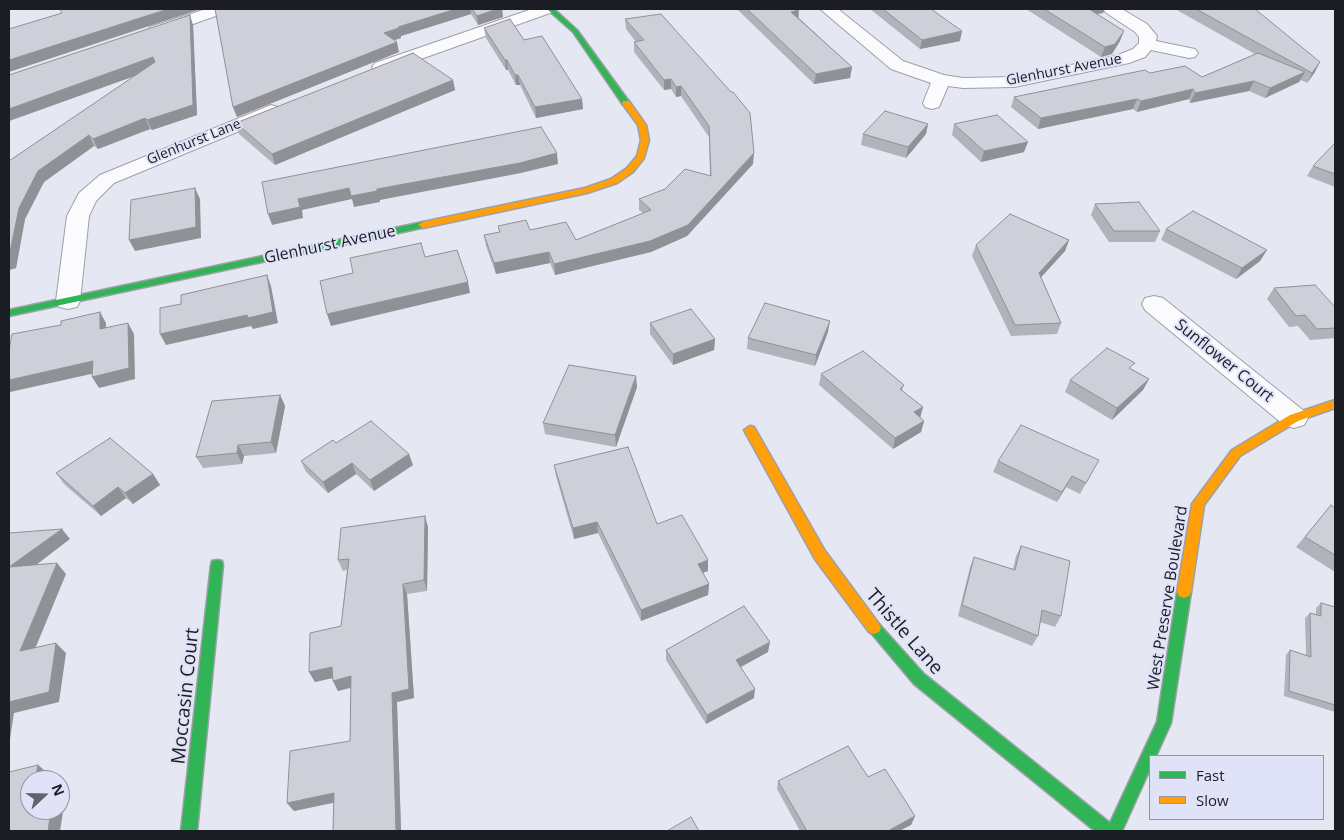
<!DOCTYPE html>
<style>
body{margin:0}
#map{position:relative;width:1344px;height:840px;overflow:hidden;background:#e5e7f2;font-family:"Open Sans",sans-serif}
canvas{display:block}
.frame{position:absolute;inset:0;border:10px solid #1c1c24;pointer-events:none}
.legend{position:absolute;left:1149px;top:755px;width:175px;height:65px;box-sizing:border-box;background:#e0e3f7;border:1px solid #9293a3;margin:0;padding:6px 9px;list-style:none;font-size:15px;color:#1c1c24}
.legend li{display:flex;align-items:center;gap:10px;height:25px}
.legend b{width:25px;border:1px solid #9293a3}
.north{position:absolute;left:20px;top:770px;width:50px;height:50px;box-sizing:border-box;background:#e0e3f7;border:1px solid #9293a3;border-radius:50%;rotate:69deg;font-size:14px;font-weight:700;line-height:20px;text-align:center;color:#1c1c24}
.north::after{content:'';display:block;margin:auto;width:18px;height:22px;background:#62636c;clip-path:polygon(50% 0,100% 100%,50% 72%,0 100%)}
</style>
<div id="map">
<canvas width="1344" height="840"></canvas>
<div class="frame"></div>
<ul class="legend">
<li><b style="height:6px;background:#30b455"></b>Fast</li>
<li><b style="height:6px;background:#ff9f0a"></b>Slow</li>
</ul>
<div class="north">N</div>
</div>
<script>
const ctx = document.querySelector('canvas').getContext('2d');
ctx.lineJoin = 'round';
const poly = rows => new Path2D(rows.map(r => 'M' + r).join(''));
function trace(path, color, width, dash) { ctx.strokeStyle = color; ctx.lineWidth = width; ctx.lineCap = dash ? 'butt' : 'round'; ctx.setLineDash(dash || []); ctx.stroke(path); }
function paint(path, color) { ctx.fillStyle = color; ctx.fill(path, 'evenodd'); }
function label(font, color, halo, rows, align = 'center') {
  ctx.font = font + ' "Open Sans",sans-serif'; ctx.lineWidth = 4; ctx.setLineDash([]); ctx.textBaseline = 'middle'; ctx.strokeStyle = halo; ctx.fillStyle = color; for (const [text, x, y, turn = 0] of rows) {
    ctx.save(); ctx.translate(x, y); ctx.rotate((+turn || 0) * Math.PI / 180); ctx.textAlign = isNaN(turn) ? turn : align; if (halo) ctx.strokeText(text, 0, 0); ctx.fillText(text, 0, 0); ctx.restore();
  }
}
const street = poly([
 [206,9,229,9,227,12,162,35,156,36,150,35,148,31,150,27,206,9],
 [532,9,555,9,553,12,387,71,381,72,375,71,372,67,375,63,532,9],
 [820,9,838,9,903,61,944,75,963,78,1014,77,1118,55,1133,49,1139,43,1139,37,1135,32,1105,12,1103,9,1122,9,1147,24,1157,36,1156,41,1195,49,1198,53,1195,57,1189,58,1151,50,1145,57,1129,63,1014,87,963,88,948,86,939,107,932,109,925,107,923,103,931,83,891,69,820,9],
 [271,105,278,107,281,111,278,115,114,183,96,201,89,216,80,301,77,307,68,309,59,307,56,301,67,216,79,193,100,175,271,105],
 [1154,296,1163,298,1304,411,1308,418,1304,425,1294,428,1284,425,1145,310,1142,304,1145,298,1154,296]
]);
const fast = poly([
 [547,9,554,9,577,30,630,103,629,105,623,105,573,32,547,9],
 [423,222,426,223,426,227,9,316,9,310,423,222],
 [217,560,222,561,223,565,197,831,181,831,211,565,212,561,217,560],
 [1184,586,1189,588,1191,592,1171,723,1156,756,1150,756,1150,769,1122,831,1095,831,914,684,867,628,869,624,874,622,879,624,924,674,1110,823,1157,722,1177,592,1179,588,1184,586]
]);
const slow = poly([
 [623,101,629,101,646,125,649,140,644,158,633,172,617,183,587,193,423,228,418,225,423,222,585,188,611,179,627,168,637,156,641,140,638,125,622,103,623,101],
 [1335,400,1335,408,1298,421,1240,456,1204,505,1191,592,1189,596,1184,598,1179,596,1177,592,1192,504,1232,450,1290,415,1335,400],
 [750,426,754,427,825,551,879,624,881,628,879,632,874,634,869,632,815,559,744,430,750,426]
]);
const wall = poly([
 [215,9,502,9,503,17,478,25,471,14,401,36,401,38,394,40,399,52,237,117,233,107],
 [735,9,798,9,799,18,852,67,850,78,814,84,739,11],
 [870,9,931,9,960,41,920,49],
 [1026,9,1105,9,1103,13,1097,14,1120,41,1112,54,1101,57],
 [1175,9,1255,9,1315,72,1307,83,1301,80,1299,82,1265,98,1249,91,1190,103,1189,99,1137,112,1133,109,1038,129,1011,107,1014,97,1150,73,1202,77,1255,54],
 [625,19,753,164,687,236,651,252,555,275,550,263,496,274,486,246,484,235,499,232,498,226,530,230,576,240,643,213,639,210,639,199,710,176,709,137,681,96,676,97,671,89,664,90,634,52,634,42,636,42,626,29],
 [193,25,197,115,152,130,150,129,98,149,94,146,44,182,25,219,16,268,9,270,9,161,137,75,9,121,9,75],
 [484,28,524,40,582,99,583,109,536,118,520,85,516,85,508,70,506,70,486,38],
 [453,80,455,90,275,165,239,134,236,123],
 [928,124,926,134,906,158,861,145,863,134],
 [954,124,1024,152,981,162,952,135],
 [1335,145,1335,187,1307,176,1313,166],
 [1095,204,1160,231,1155,242,1109,242,1091,215],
 [1166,229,1267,250,1260,261,1236,279,1161,240],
 [1069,240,1065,251,1041,277,1061,323,1057,334,1011,336,972,256,976,245],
 [1274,288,1335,307,1335,338,1310,340,1298,326,1289,327,1267,299],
 [650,323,715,339,714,350,673,365,650,334],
 [828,332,815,366,747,349,748,338],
 [1132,369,1149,379,1143,390,1112,420,1065,392,1070,380],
 [821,374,904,385,902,391,923,407,920,417,924,421,921,432,893,449,819,385],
 [637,387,616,447,545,434,543,423],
 [280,395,285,406,276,453,244,456,242,464,203,468,196,457],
 [336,443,413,465,374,491,356,474,328,493,306,472,301,461],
 [1099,460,1080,494,1066,487,1057,502,993,472,998,461],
 [554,465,708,571,702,573,709,584,708,595,641,621,598,533,574,539,556,476],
 [56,473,153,474,160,485,133,504,126,498,101,516,64,484],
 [1331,505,1335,508,1335,572,1296,547],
 [428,527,427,591,407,594,414,698,397,702,401,831,333,831,334,803,294,811,287,803,350,741,351,688,338,691,333,681,332,678,315,682,309,672,341,626,347,570,343,571,338,560],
 [1021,546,1061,616,1055,627,1040,622,1038,636,1032,646,958,616,970,567,974,557,1013,569,1016,556],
 [1321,603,1335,607,1335,712,1284,696,1286,655,1290,650,1306,655,1305,618,1310,613,1316,614,1316,608],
 [666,650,768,652,741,667,754,698,706,724,666,660],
 [868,777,915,816,911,825,899,831,800,831,777,789,778,781]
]);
const shadedWall = poly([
 [168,9,201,9,9,72,9,60],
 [456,9,470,9,471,14,401,36,401,38,386,43,384,33,398,27],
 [497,9,502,9,503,17,478,25,477,16],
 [1085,9,1105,9,1103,13,1083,16],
 [799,10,798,20,791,12],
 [190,15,193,25,197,115,152,130,147,120],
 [962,31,960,41,920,49,922,40],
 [1124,31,1120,41,1112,54,1101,57,1105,47],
 [397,42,399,52,237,117,233,107],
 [153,57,157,68,9,121,9,109],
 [505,60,507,60,508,70,506,70],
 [1320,62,1315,72,1307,83,1312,73],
 [852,67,850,78,814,84,816,74],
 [1305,72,1299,82,1265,98,1270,88],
 [515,75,518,75,520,85,516,85],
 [671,79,671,89,664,90,664,80],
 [453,80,455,90,275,165,272,154],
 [1254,81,1249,91,1190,103,1195,93],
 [681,86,681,96,676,97,676,87],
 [1193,89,1189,99,1137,112,1141,101],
 [582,99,583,109,536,118,535,107],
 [1137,99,1133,109,1038,129,1041,118],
 [145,118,150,129,98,149,93,139],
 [928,124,926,134,906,158,908,147],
 [89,135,94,146,44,182,25,219,16,268,9,270,9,257,19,208,38,171],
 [1028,142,1024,152,981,162,984,151],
 [557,153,558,164,521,173,380,200,380,202,354,207,352,199,302,210,303,218,272,225,268,214,298,199,349,188,377,189],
 [754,153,753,164,687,236,651,252,555,275,554,264],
 [195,188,200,199,201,238,135,251,129,240],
 [1069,240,1065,251,1035,284,1039,273],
 [1267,250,1260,261,1236,279,1242,268],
 [549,252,550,263,496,274,494,263],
 [267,275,271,286,278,323,253,329,251,326,166,345,160,334],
 [468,282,470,293,331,326,327,314],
 [100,312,106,323,106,340,100,329],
 [830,321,828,332,815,366,816,355],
 [128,323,134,334,135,379,99,388,92,377],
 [715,339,714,350,673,365,673,354],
 [93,361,100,372,10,392,9,390,9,380],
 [636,376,637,387,616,447,615,435],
 [1149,379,1143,390,1112,420,1117,408],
 [280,395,285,406,276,453,271,442],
 [923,407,920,418,914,412],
 [924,421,921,432,893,449,895,438],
 [238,445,244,456,242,464,237,453],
 [409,454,413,465,374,491,370,480],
 [352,463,356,474,328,493,323,482],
 [153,474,160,485,133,504,125,493],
 [1072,476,1066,487,1057,502,1062,492],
 [118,487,126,498,101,516,93,506],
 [425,516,428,527,427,591,424,580],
 [597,522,598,533,574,539,573,528],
 [62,529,70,539,19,578,9,567],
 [708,560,708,571,697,575,698,564],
 [57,563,66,574,30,661,20,651],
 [403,584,407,594,414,698,397,702,401,831,396,831,392,693],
 [709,584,708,595,641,621,641,610],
 [770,642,768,652,735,670,736,660],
 [56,643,66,653,59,702,14,713,10,739,9,739,9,702],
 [332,667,337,677,315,682,309,672],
 [351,676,356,686,338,691,333,681],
 [755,689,754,698,706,724,707,715],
 [38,765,49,774,48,780,35,780],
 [334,793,340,801,294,811,287,803],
 [60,809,63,812,60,831,48,831,51,810,60,810],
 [915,816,911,825,899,831,888,831]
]);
const building = poly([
 [60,9,168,9,9,60,9,29,62,13,60,9],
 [215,9,456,9,398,27,399,28,384,33,397,42,233,107,215,9],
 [472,9,497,9,477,16,472,9],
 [747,9,798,9,799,10,791,12,852,67,816,74,747,9],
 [883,9,931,9,962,31,922,40,883,9],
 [1044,9,1089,9,1124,31,1115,44,1105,47,1044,9],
 [1196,9,1255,9,1320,62,1312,73,1196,9],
 [661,14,731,92,733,92,750,113,754,153,688,225,650,241,554,264,549,252,494,263,484,235,500,232,498,226,526,220,530,230,566,222,576,240,651,210,639,199,665,189,685,169,711,176,709,126,681,86,676,87,671,79,664,80,634,42,644,40,625,19,661,14],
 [190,15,193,105,147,120,145,118,93,139,89,135,38,171,19,208,9,257,9,161,155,62,153,57,9,109,9,75,190,15],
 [510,19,524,40,542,36,582,99,535,107,518,75,515,75,507,60,505,60,484,28,510,19],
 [413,53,453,80,272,154,236,123,413,53],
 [1258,53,1305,72,1270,88,1254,81,1195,93,1193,89,1141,101,1137,99,1041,118,1014,97,1145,70,1150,73,1185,66,1202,77,1258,53],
 [885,111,928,124,908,147,863,134,885,111],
 [997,115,1028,142,984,151,954,124,997,115],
 [541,127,557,153,520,163,377,189,377,191,351,196,349,188,298,199,300,207,268,214,262,182,541,127],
 [1334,144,1335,145,1335,174,1313,166,1334,144],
 [195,188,196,227,129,240,131,200,195,188],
 [1139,202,1160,231,1114,231,1095,204,1139,202],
 [1193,211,1267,250,1242,268,1166,229,1193,211],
 [1010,214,1069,240,1039,273,1061,323,1015,325,976,245,1010,214],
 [421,243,425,257,457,250,468,282,327,314,320,281,353,273,350,258,421,243],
 [267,275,273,312,248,318,247,315,160,334,160,308,181,304,181,295,267,275],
 [1315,285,1335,307,1335,328,1317,329,1305,315,1296,316,1274,288,1315,285],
 [765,303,830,321,816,355,748,338,765,303],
 [691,309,715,339,673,354,650,323,691,309],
 [100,312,100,329,128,323,129,368,92,377,93,361,9,380,9,350,12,334,61,325,61,321,100,312],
 [1107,348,1135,363,1129,368,1149,379,1117,408,1070,380,1107,348],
 [863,351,904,385,900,389,923,407,914,412,924,421,895,438,821,374,863,351],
 [569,365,636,376,615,435,543,423,569,365],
 [280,395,271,442,238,445,237,453,196,457,212,401,280,395],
 [371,421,409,454,370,480,352,463,323,482,301,461,333,440,336,443,371,421],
 [1021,425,1099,460,1086,483,1072,476,1062,492,998,461,1021,425],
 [110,438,153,474,125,493,118,487,93,506,56,473,110,438],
 [628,447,657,524,682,515,708,560,698,564,709,584,641,610,597,522,573,528,554,465,628,447],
 [1331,505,1335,508,1335,555,1305,537,1331,505],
 [425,516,424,580,403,584,409,689,392,693,396,831,333,831,334,793,287,803,290,751,350,741,351,676,333,681,332,667,309,672,310,633,341,626,349,559,338,560,341,528,425,516],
 [62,529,9,567,57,563,20,651,56,643,49,692,9,702,9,533,62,529],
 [1021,546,1070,561,1061,616,1042,610,1038,636,962,605,974,557,1015,570,1021,546],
 [1321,603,1335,607,1335,705,1289,691,1290,650,1311,657,1310,613,1321,616,1321,603],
 [744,606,770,642,736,660,755,689,707,715,666,650,744,606],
 [848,746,868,777,885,769,915,816,888,831,807,831,778,781,848,746],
 [38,765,35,780,30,780,30,805,29,809,30,809,30,810,51,810,48,831,9,831,9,772,38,765],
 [691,817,699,831,667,831,691,817]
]);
const farStreetnames = [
 ["Glenhurst Avenue",1064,70,-11],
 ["Glenhurst Lane",194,142,-22]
];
const streetNames = [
 ["Glenhurst Avenue",330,245,-12],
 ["Sunflower Court",1224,361,39],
 ["West Preserve Boulevard",1168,598,-81]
];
const nearStreetnames = [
 ["Thistle Lane",904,632,49],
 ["Moccasin Court",186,696,-84]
];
trace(street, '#9ea0a8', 2);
trace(fast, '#9ea0a8', 3);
trace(slow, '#9ea0a8', 3);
paint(street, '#fbfbfd');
paint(fast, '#30b455');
paint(slow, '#ff9f0a');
paint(wall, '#b1b2ba');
paint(shadedWall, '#909197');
paint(building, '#cecfd8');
trace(building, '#909197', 1);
label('14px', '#1c1c24', '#e0e3f7', farStreetnames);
label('16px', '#1c1c24', '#e0e3f7', streetNames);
label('19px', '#1c1c24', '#e0e3f7', nearStreetnames);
</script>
